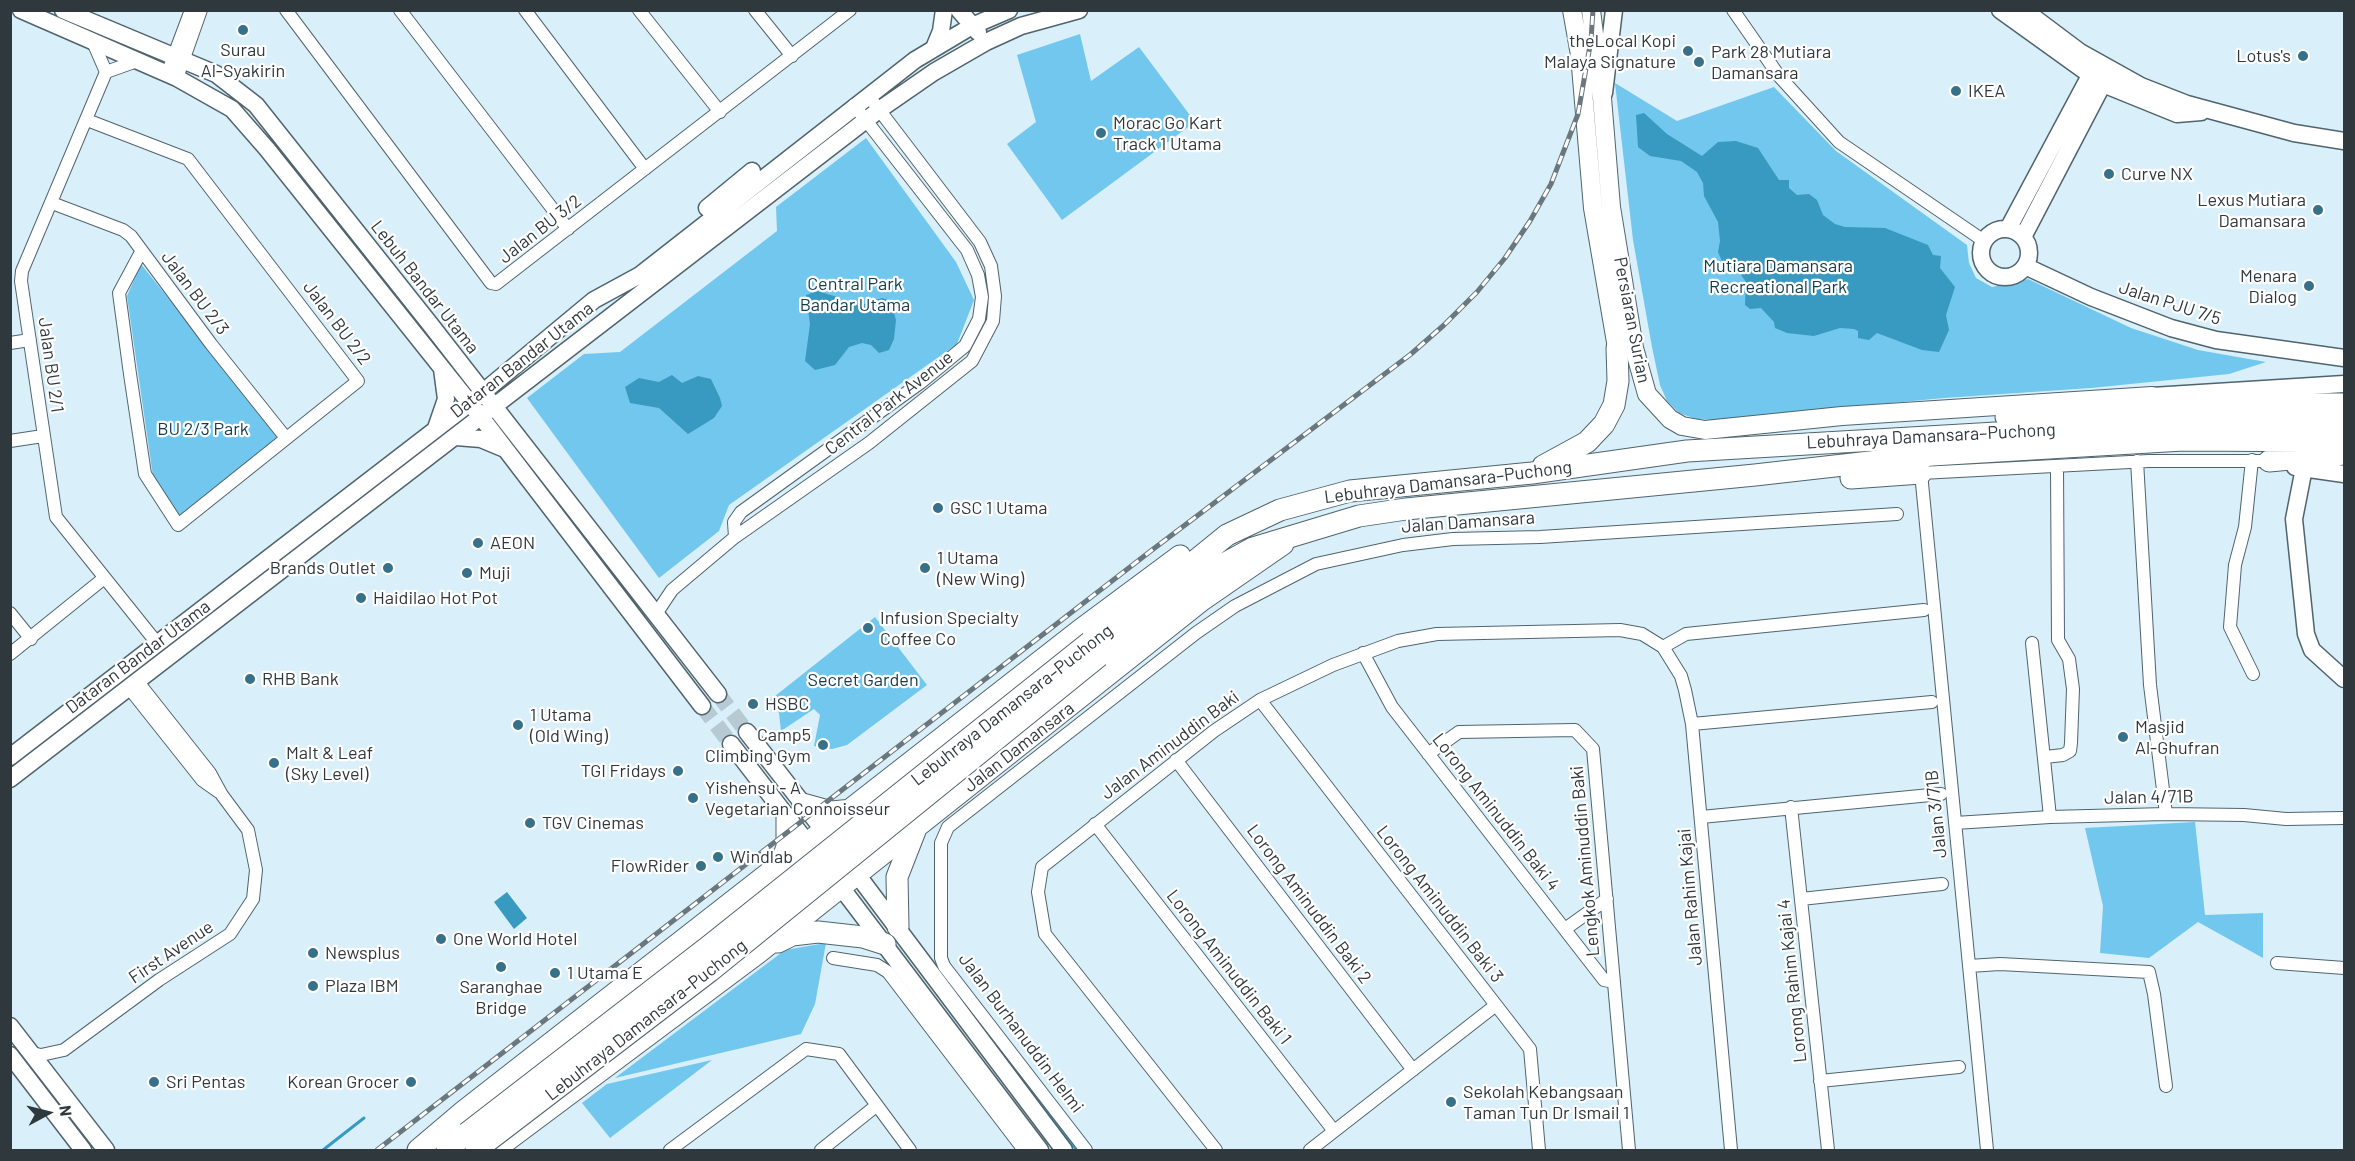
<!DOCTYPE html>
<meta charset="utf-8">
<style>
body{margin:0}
#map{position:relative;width:2355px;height:1161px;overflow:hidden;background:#d9effa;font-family:Barlow,sans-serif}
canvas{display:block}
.frame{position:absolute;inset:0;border:12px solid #2f383c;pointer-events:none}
.north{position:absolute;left:18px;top:1083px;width:60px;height:60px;-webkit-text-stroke:4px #fff;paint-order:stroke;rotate:83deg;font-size:16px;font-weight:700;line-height:24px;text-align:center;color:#2f383c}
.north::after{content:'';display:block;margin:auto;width:21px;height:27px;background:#2f383c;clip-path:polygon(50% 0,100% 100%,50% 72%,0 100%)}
</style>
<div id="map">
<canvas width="2355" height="1161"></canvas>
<div class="frame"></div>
<div class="north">N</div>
</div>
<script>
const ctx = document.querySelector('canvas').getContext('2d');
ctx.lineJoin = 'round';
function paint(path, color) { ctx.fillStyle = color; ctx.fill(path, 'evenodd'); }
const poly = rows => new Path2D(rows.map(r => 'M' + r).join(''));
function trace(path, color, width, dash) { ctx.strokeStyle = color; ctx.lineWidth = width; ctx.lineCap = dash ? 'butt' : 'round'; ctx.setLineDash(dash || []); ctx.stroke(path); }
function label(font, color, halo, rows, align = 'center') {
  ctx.font = font + ' Barlow,sans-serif'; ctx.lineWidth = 4.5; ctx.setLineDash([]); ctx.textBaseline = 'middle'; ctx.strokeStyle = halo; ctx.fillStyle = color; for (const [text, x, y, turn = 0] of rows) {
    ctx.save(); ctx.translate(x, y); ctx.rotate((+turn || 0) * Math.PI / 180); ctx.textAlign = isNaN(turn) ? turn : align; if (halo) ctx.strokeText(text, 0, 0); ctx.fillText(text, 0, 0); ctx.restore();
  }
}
const green = poly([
 [1080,34,1091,81,1139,47,1195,122,1062,220,1007,144,1036,122,1017,55],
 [1615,83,1677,121,1774,87,1836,151,1967,245,1969,263,1976,278,1992,287,2028,279,2131,328,2198,350,2266,362,2229,374,2091,388,1944,398,1714,420,1696,419,1679,413,1667,401,1660,385,1652,347,1633,240],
 [866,138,956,262,974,300,957,344,729,505,719,531,659,578,527,398,584,354,620,352,777,231,776,207],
 [141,264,280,438,181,518,153,476,127,296],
 [875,617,927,685,847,745,832,749,814,746,820,715,814,709,781,731,779,713,770,700],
 [2195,822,2205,915,2263,913,2263,958,2198,922,2149,958,2100,953,2103,906,2085,828],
 [826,943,815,1004,801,1034,615,1078,785,950],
 [712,1060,610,1138,582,1103,607,1084]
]);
const water = poly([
 [1644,113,1667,134,1702,156,1718,142,1736,141,1758,148,1779,180,1789,180,1789,188,1797,195,1809,194,1817,200,1823,215,1835,224,1845,227,1885,228,1928,245,1933,255,1941,256,1940,268,1955,287,1946,315,1949,330,1939,352,1922,350,1877,333,1869,340,1858,338,1858,331,1854,329,1840,328,1814,336,1787,333,1775,328,1774,322,1761,308,1750,309,1745,305,1746,282,1739,272,1732,268,1725,268,1718,252,1720,241,1718,222,1704,196,1703,183,1697,172,1681,161,1650,156,1638,147,1636,115],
 [818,291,837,297,845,305,861,305,882,298,891,301,896,320,894,339,889,350,879,353,871,345,862,343,849,347,835,365,815,370,805,361,810,324,806,295],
 [672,375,682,383,698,376,711,379,720,398,722,406,714,418,688,434,659,408,630,403,625,387,639,378,659,382],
 [507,892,527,918,514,929,494,902]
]);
const stream = poly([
 [969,1009,1077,1150],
 [323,1150,364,1118]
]);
const secondaryTunnel = poly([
 [718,694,747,732],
 [702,706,731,744]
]);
const street = poly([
 [286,10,491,283,496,284,850,10],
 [400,10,568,229],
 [525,10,645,169],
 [639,10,720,112],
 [755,10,792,56],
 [1733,10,1779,76,1839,142,1984,241],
 [93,42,106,72],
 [137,61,106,72,22,271,21,281,56,517,157,643],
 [167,74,191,10],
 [177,78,201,10],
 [87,120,188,159,358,381,178,525,145,474,130,374,119,293,141,252],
 [52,203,123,230,131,236,211,344,286,438],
 [10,343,30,340],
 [10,441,43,436],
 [2252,460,2245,527,2235,565,2230,627,2253,674],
 [2137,461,2150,685,2166,814],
 [735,537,734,522,741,512,920,383,965,346,979,319,982,297,978,275,967,250,854,105],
 [10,613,31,639],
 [656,614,672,590,735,537,869,443,972,361,993,321,995,296,991,266,980,242,874,103],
 [2032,643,2050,817],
 [1663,647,1686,634,1924,610],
 [1363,653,1392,707,1604,980,1614,982],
 [10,654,103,579],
 [129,688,202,780,219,792],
 [1260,700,1530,1049,1539,1150],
 [1692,724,1932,702],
 [1428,754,1459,732,1575,730,1593,749,1629,1150],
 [2045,757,2063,755,2070,751,2071,743,2073,689,2069,659,2058,640,2057,466],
 [1176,760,1413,1070],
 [1791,807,1828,1150],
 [1701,817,1941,794],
 [1955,823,2050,817,2166,814,2244,815,2286,819,2344,818],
 [1095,824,1334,1131],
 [1801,899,1942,884],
 [1565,929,1607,899],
 [833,958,877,965,888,972,1024,1150],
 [2277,963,2344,968],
 [1969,966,2000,964,2149,972,2154,994,2166,1086],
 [32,1053,41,1055,64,1050,159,980,230,934,253,899,256,870,248,830,222,795,210,773,138,682],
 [1820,1081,1959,1067],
 [670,1150,806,1049,839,1054,910,1150],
 [821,1150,876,1106],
 [1086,1150,944,966,941,958,941,843,948,827,1196,633,1235,606,1316,564,1403,545,1453,539,1540,537,1897,514],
 [1216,1150,1045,934,1038,892,1042,867,1214,731,1260,700,1333,665,1398,641,1437,634,1620,630,1642,634,1663,647,1681,676,1685,690,1692,724,1731,1150],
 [1310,1150,1496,1005],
 [1987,1150,1921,473,2149,461,2269,461]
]);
const secondary = poly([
 [21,10,177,78,232,109,267,149,481,417,702,706],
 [63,10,216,74,256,105,430,324,718,694],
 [959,10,978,32],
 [2000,10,2103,84,2177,114,2201,112],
 [2024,10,2080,52,2141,86,2187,104,2294,133,2344,141],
 [934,48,941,31,944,10],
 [1604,93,1614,10],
 [707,208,752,171],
 [2008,229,2094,68],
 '1981 253a24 24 0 1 1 48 0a24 24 0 1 1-48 0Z',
 [2023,237,2107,76],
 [2025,266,2091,297,2171,328,2216,340,2344,358],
 [2152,396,2344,384],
 [436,428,446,399,442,369],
 [456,437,481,439,505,449],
 [2295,467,2344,474],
 [2304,468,2294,519,2306,634,2312,650,2344,679],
 [747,732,831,840],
 [731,744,815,853],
 [10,757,470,403,594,300,640,275,915,60,972,26,1009,10],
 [10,779,879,110,934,72,986,42,1021,26,1079,10],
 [850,865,1064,1150],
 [834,878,1040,1150],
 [10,1026,106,1150],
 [10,1055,83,1150]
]);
const primary = poly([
 [1572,10,1580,55,1593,208,1617,348],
 [1591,10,1602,98,1611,207,1634,348,1647,394,1670,419,1682,426,1705,430,1842,416,2152,396]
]);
const highway = poly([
 [2061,405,2156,412],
 [2162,412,2279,404,2344,404],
 [2006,417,2076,414],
 [2269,461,2344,454],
 [1543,466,1587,442,1604,424,1614,405,1618,381,1617,348],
 [1851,478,1921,473],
 [1090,642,1136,609,1227,535,1280,510,1350,491,1532,473,1687,451,2133,425,2344,423],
 [1099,656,1222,565,1253,548,1359,516,1406,509,1755,475,1932,455,2183,440,2344,441],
 [803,804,832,812,852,810],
 [780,866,787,847,787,818],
 [898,927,897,877,915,831],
 [778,942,792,935,818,932,863,937,885,944],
 [418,1150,464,1111,1079,631,1180,556],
 [447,1150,467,1133],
 [494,1150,759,952,1202,600,1283,544]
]);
const rail = poly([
 [377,1150,1152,550,1411,354,1444,325,1477,292,1505,258,1530,221,1551,184,1578,114,1591,40,1593,10]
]);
const highwayBridge = poly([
 [467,1133,709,946,1090,642],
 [476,1150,710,971,1099,656]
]);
const markers = [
 [243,30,6,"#367089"],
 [1688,51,6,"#367089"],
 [2303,56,6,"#367089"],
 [1699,62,6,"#367089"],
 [1956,91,6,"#367089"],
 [1101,133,6,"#367089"],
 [2109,174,6,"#367089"],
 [2318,210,6,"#367089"],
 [2309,286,6,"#367089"],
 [938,508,6,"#367089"],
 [478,543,6,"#367089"],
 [388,568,6,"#367089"],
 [925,568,6,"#367089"],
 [467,573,6,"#367089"],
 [361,598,6,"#367089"],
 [868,628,6,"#367089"],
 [250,679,6,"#367089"],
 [753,704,6,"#367089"],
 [518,725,6,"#367089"],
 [2123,737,6,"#367089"],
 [823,745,6,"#367089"],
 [274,763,6,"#367089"],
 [678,771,6,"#367089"],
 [693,798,6,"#367089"],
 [530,823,6,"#367089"],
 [718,857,6,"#367089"],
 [701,866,6,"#367089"],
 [441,939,6,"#367089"],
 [313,953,6,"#367089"],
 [501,967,6,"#367089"],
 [555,973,6,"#367089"],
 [313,986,6,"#367089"],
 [154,1082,6,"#367089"],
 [411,1082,6,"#367089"],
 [1451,1102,6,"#367089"]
];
const poiNames = [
 ["theLocal Kopi",1676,41,"right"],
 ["Malaya Signature",1676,62,"right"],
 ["Surau",243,50,"center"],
 ["Al-Syakirin",243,71,"center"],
 ["Park 28 Mutiara",1711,52],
 ["Damansara",1711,73],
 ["Lotus's",2291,56,"right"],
 ["IKEA",1968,91],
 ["Morac Go Kart",1113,123],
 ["Track 1 Utama",1113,144],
 ["Curve NX",2121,174],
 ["Lexus Mutiara",2306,200,"right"],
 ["Damansara",2306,221,"right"],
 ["Menara",2297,276,"right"],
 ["Dialog",2297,297,"right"],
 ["GSC 1 Utama",950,508],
 ["AEON",490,543],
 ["1 Utama",937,558],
 ["(New Wing)",937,579],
 ["Brands Outlet",376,568,"right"],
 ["Muji",479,573],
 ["Haidilao Hot Pot",373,598],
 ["Infusion Specialty",880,618],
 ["Coffee Co",880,639],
 ["RHB Bank",262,679],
 ["HSBC",765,704],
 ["1 Utama",530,715],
 ["(Old Wing)",530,736],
 ["Masjid",2135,727],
 ["Al-Ghufran",2135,748],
 ["Camp5",811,735,"right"],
 ["Climbing Gym",811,756,"right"],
 ["Malt & Leaf",286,753],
 ["(Sky Level)",286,774],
 ["TGI Fridays",666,771,"right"],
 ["Yishensu - A",705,788],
 ["Vegetarian Connoisseur",705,809],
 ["TGV Cinemas",542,823],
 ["Windlab",730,857],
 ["FlowRider",689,866,"right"],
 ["One World Hotel",453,939],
 ["Newsplus",325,953],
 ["1 Utama E",567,973],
 ["Plaza IBM",325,986],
 ["Saranghae",501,987,"center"],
 ["Bridge",501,1008,"center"],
 ["Sri Pentas",166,1082],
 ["Korean Grocer",399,1082,"right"],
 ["Sekolah Kebangsaan",1463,1092],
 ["Taman Tun Dr Ismail 1",1463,1113]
];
const streetNames = [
 ["Jalan BU 3/2",540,229,-38],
 ["Lebuh Bandar Utama",425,287,52],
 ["Jalan BU 2/3",195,293,53],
 ["Jalan PJU 7/5",2170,303,18],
 ["Persiaran Surian",1632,320,79],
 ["Jalan BU 2/2",337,323,53],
 ["Dataran Bandar Utama",522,360,-38],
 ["Jalan BU 2/1",51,365,82],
 ["Central Park Avenue",889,403,-38],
 ["Lebuhraya Damansara–Puchong",1931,436,-3],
 ["Lebuhraya Damansara–Puchong",1448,482,-7],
 ["Jalan Damansara",1468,522,-4],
 ["Dataran Bandar Utama",138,657,-37],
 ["Lebuhraya Damansara–Puchong",1012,705,-38],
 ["Jalan Aminuddin Baki",1170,745,-37],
 ["Jalan Damansara",1019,747,-38],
 ["Jalan 4/71B",2149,797,-1],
 ["Lorong Aminuddin Baki 4",1496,812,52],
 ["Jalan 3/71B",1936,814,-96],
 ["Lengkok Aminuddin Baki",1585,861,-95],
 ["Jalan Rahim Kajai",1690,897,-95],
 ["Lorong Aminuddin Baki 2",1309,904,53],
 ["Lorong Aminuddin Baki 3",1440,904,52],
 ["First Avenue",171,952,-34],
 ["Lorong Aminuddin Baki 1",1229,967,52],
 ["Lorong Rahim Kajai 4",1792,981,-96],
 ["Lebuhraya Damansara–Puchong",646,1020,-38],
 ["Jalan Burhanuddin Helmi",1021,1033,53]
];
const parkNames = [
 ["Mutiara Damansara",1778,266],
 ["Recreational Park",1778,287],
 ["Central Park",855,284],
 ["Bandar Utama",855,305],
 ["BU 2/3 Park",203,429],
 ["Secret Garden",863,680]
];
paint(green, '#71c7ed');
paint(water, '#399ac1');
trace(stream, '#399ac1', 3);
trace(secondaryTunnel, '#b7cad4', 16, [16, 8]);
trace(street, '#50646d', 14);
trace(secondary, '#50646d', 19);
trace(primary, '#50646d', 20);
trace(highway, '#50646d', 23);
trace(street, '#fff', 12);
trace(secondary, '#fff', 16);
trace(primary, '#fff', 18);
trace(highway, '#fff', 21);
trace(rail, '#6a787e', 5);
trace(rail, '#fff', 3, [9]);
trace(highwayBridge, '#50646d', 23, []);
trace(highwayBridge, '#fff', 21);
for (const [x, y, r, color] of markers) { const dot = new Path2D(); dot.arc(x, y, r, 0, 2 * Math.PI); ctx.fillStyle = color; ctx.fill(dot); trace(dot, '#fff', 2); }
label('18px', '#2f383c', '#fff', poiNames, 'left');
label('18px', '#2f383c', '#fff', streetNames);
label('18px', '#123c4d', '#fff', parkNames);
</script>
